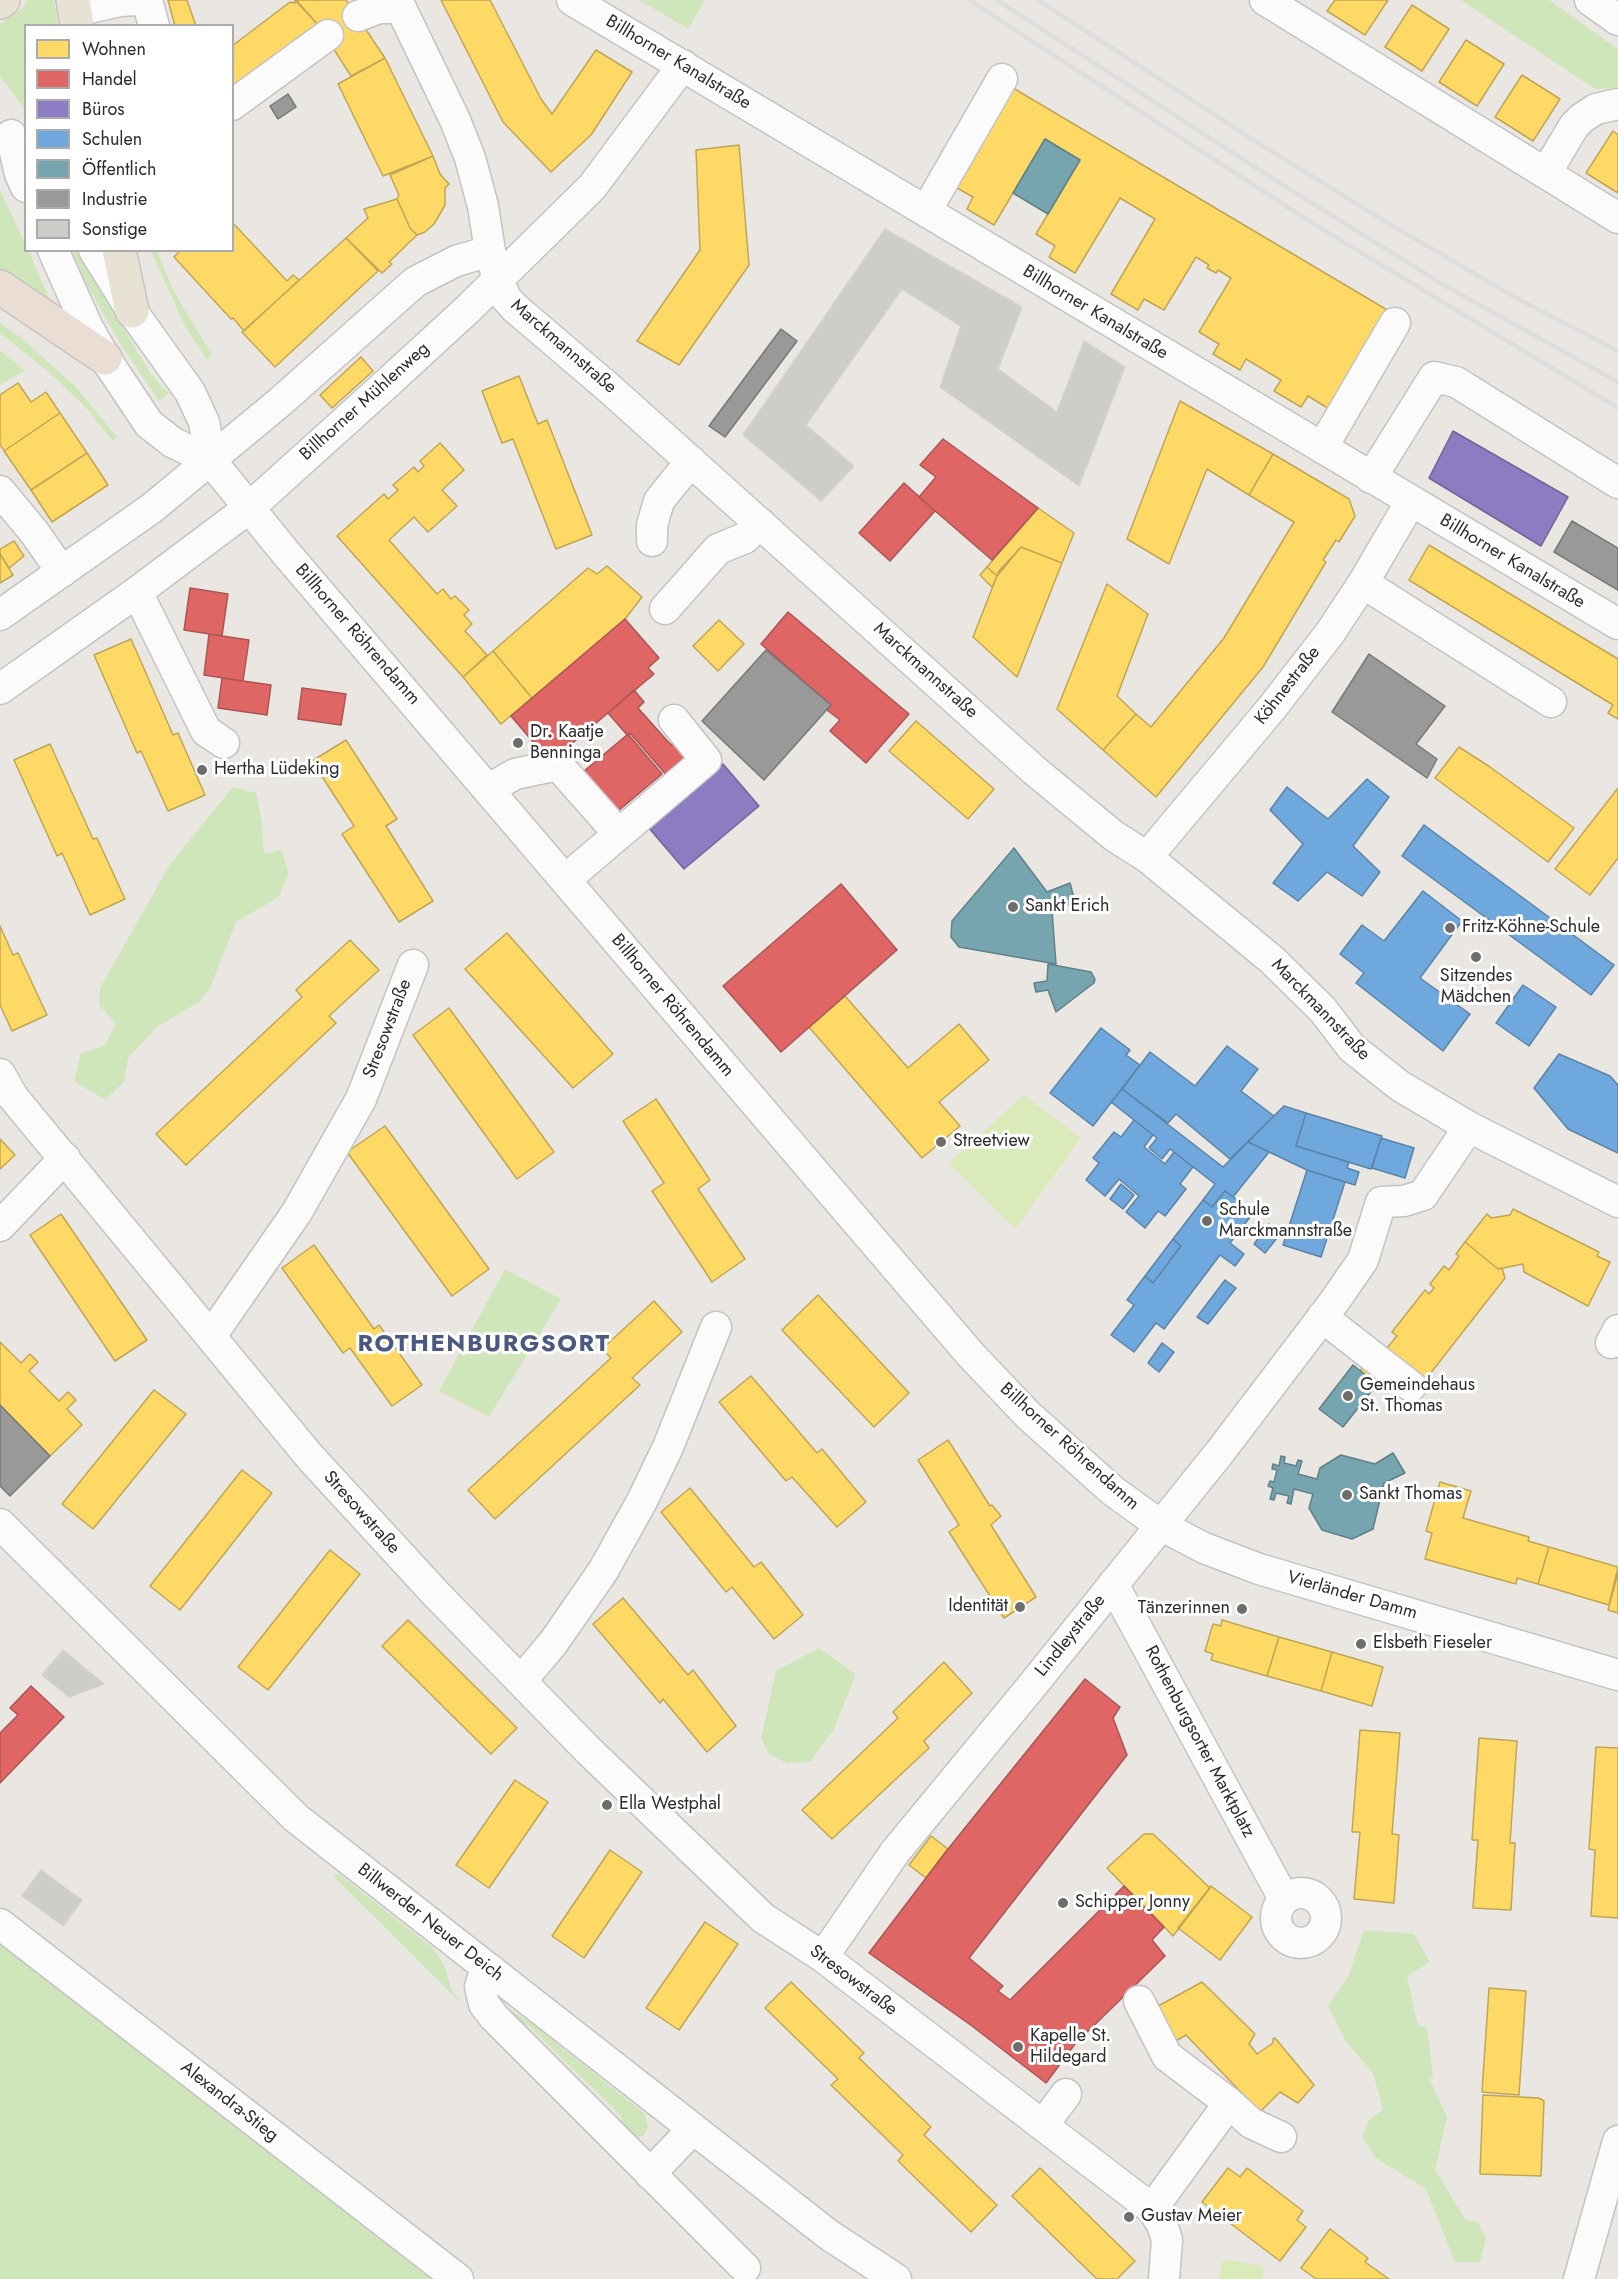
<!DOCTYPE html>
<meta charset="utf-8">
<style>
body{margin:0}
#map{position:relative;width:1618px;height:2279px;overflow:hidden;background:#eae7e2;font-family:Jost,sans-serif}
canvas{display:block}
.legend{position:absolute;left:24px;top:24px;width:210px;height:228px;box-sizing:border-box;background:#fff;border:2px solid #ababab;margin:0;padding:8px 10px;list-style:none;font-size:18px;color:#2c2c2c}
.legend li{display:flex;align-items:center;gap:12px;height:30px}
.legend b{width:30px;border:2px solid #ababab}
</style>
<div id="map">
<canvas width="1618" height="2279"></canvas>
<ul class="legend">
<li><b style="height:16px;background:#ffd966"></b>Wohnen</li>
<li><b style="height:16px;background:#e06666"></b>Handel</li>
<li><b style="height:16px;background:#8e7cc3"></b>Büros</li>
<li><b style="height:16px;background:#6fa8dc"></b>Schulen</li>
<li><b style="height:16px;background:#76a5af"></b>Öffentlich</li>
<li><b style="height:16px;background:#999"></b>Industrie</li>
<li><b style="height:16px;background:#cfcdc9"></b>Sonstige</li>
</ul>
</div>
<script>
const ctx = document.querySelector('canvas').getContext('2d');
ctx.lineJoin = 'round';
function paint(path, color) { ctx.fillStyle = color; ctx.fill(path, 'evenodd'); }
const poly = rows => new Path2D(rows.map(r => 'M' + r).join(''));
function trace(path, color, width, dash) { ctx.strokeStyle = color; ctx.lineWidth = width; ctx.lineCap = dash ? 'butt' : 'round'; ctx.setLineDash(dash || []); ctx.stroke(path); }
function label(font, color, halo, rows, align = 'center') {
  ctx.font = font + ' Jost,sans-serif'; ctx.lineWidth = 6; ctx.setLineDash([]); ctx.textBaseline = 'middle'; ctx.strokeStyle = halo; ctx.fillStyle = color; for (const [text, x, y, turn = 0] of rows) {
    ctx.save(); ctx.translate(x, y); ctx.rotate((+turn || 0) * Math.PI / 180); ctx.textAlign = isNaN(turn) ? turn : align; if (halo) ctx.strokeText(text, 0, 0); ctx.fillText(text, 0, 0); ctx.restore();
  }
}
const green = poly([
 [28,0,54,0,58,25,26,26,25,109,0,77,0,24,20,10],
 [639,0,705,0,688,29],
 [1461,0,1549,0,1618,49,1618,88,1595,89],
 [0,190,25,243,26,250,29,251,51,303,0,269],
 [68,251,78,251,150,373,169,394,159,401,120,343],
 [151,251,157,251,173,290,212,355,207,360,185,326],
 [0,323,20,337,75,386,117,437,113,441,87,409,51,374,0,333],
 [0,350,25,371,0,385],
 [233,787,256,793,262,822,264,854,281,850,289,873,279,897,236,922,210,988,199,1002,157,1027,128,1058,124,1082,105,1100,74,1081,81,1053,104,1046,116,1024,99,1005,100,988,170,864],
 [505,1269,561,1299,489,1417,439,1391],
 [819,1648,856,1674,834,1729,810,1762,787,1763,769,1754,761,1738,776,1671],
 [339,1874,433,1948,444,1965,452,1991,463,2005,333,1876],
 [1364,1930,1414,1934,1430,1962,1407,1976,1418,2026,1427,2027,1433,2075,1430,2080,1447,2117,1435,2170,1466,2220,1478,2222,1486,2238,1480,2262,1455,2262,1426,2189,1377,2159,1362,2138,1369,2120,1383,2109,1373,2073,1345,2040,1328,2006,1348,1977],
 [0,1939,218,2111,431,2279,0,2279],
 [509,2009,530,2022,645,2114,648,2128,643,2136,632,2137,623,2129,621,2116,528,2025,521,2024,507,2010]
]);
const pitch = poly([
 [1024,1095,1081,1138,1015,1229,949,1163],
 [1228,2260,1261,2266,1264,2270,1262,2279,1219,2279,1222,2262]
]);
const homes = poly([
 [168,0,187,0,196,26,175,26,168,0],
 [295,0,319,26,232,92,232,46,290,2,295,3,295,0],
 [296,0,346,0,385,58,351,76,319,26,296,0],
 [441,0,490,0,541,99,552,114,596,50,632,72,591,135,551,172,503,122,441,0],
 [1335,0,1388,0,1365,35,1327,11,1335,0],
 [1412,5,1449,29,1422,71,1385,47,1412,5],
 [1466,40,1504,64,1477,106,1439,82,1466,40],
 [385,58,433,156,383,176,338,84,385,58],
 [1522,75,1560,99,1533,141,1495,117,1522,75],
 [1008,85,1389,311,1331,410,1308,396,1301,407,1274,391,1281,380,1246,359,1240,370,1213,354,1219,344,1199,332,1231,278,1218,270,1216,273,1207,268,1209,265,1196,257,1164,310,1144,299,1138,310,1111,294,1155,219,1120,198,1075,273,1049,257,1055,246,1036,234,1080,160,1045,139,994,225,967,209,973,197,950,184,1008,85],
 [1613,131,1618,135,1618,193,1586,173,1613,131],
 [739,145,749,265,679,365,637,341,700,250,696,150,739,145],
 [433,156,440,174,449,184,445,188,445,205,434,224,425,232,417,235,410,228,397,199,399,195,390,175,433,156],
 [397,199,410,228,417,235,389,262,392,264,382,273,346,238,368,218,364,209,397,199],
 [232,222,287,281,293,275,299,280,244,331,233,318,231,319,174,257,181,250,232,250,232,222],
 [346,238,378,271,275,367,242,332,346,238],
 [361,357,373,371,332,408,320,395,361,357],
 [519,376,538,424,547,420,592,535,556,549,513,439,502,443,482,391,519,376],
 [18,383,31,402,46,392,60,413,4,451,0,444,0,395,18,383],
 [1180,401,1273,454,1249,495,1207,469,1169,564,1127,539,1180,401],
 [60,413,87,453,31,490,4,451,60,413],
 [440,443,464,470,442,490,457,506,428,532,414,517,389,540,437,594,443,589,451,599,455,596,469,610,464,615,472,624,465,631,487,655,463,677,337,536,384,494,388,499,398,490,393,485,414,467,418,472,424,466,420,461,440,443],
 [87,453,108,485,52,522,31,490,87,453],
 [1273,454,1349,499,1355,516,1339,542,1336,540,1323,560,1326,562,1263,667,1156,797,1103,750,1136,714,1151,727,1224,638,1294,522,1249,495,1273,454],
 [1038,508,1074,533,1062,563,1021,547,997,576,987,567,1038,508],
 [14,541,24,556,9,568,0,554,0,549,14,541],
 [1429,545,1618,659,1618,719,1608,713,1613,705,1409,580,1429,545],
 [1021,547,1062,563,1017,677,973,637,999,571,1021,547],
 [0,554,13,575,0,583,0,554],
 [607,566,642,597,625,619,532,698,493,651,588,568,597,574,607,566],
 [987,567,997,576,992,587,980,575,987,567],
 [1107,584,1148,614,1117,696,1136,714,1103,750,1057,709,1107,584],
 [719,620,744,644,718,671,693,646,719,620],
 [131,639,173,735,178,733,205,795,168,811,141,751,137,753,94,655,131,639],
 [493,651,532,698,501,724,463,677,493,651],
 [916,721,994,789,968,819,889,751,916,721],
 [346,740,397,819,386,826,433,901,399,922,342,834,354,826,312,761,346,740],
 [50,744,93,839,97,838,125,899,90,915,62,853,57,856,14,760,50,744],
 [1459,747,1490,767,1574,828,1548,862,1435,778,1459,747],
 [1618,788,1618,858,1590,895,1555,869,1618,788],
 [0,926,13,955,18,953,47,1015,12,1031,0,1005,0,926],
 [507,933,613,1054,573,1088,465,969,507,933],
 [350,940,379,970,329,1016,336,1023,186,1165,156,1134,302,997,296,990,350,940],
 [845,996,908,1068,959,1024,989,1060,939,1102,960,1126,922,1158,809,1027,845,996],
 [449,1008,554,1152,517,1179,413,1035,449,1008],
 [656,1099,710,1180,698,1189,745,1259,712,1282,652,1191,664,1183,623,1121,656,1099],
 [385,1126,489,1269,452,1296,347,1152,385,1126],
 [0,1139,15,1155,0,1169,0,1139],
 [1513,1209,1599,1252,1597,1256,1610,1262,1588,1306,1524,1272,1523,1264,1498,1269,1465,1242,1487,1214,1491,1218,1510,1215,1513,1209],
 [61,1214,147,1340,115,1361,30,1235,61,1214],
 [1465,1242,1498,1269,1502,1268,1505,1278,1426,1379,1421,1375,1416,1381,1382,1354,1397,1336,1392,1332,1425,1290,1429,1294,1434,1288,1430,1284,1444,1266,1449,1270,1459,1256,1456,1254,1465,1242],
 [314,1245,374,1329,379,1325,422,1385,392,1406,350,1348,343,1353,282,1268,314,1245],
 [818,1295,909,1393,874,1427,782,1330,818,1295],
 [654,1301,682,1332,632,1378,640,1385,495,1519,468,1490,611,1358,602,1349,654,1301],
 [0,1342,21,1363,30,1354,38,1362,29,1371,59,1401,68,1392,76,1400,67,1409,82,1425,50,1456,0,1405,0,1342],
 [1366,1363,1382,1374,1375,1382,1360,1371,1366,1363],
 [751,1376,817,1453,822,1449,866,1502,837,1527,792,1477,786,1481,719,1402,751,1376],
 [154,1390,186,1414,93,1529,62,1504,154,1390],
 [948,1440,990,1506,992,1505,1001,1516,991,1525,1036,1597,1004,1618,949,1532,959,1525,918,1460,948,1440],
 [242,1470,272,1493,180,1610,150,1586,242,1470],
 [1440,1482,1471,1491,1463,1518,1529,1537,1528,1541,1549,1547,1538,1584,1517,1578,1516,1584,1425,1559,1432,1533,1426,1531,1440,1482],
 [690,1488,754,1567,761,1562,803,1615,774,1639,732,1587,726,1592,661,1512,690,1488],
 [1549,1547,1618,1567,1609,1605,1538,1584,1549,1547],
 [330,1550,360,1574,268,1690,238,1667,330,1550],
 [1618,1573,1618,1613,1608,1610,1618,1573],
 [623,1598,688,1675,693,1670,736,1726,707,1752,663,1699,660,1703,593,1624,623,1598],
 [408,1620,517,1728,491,1754,382,1646,408,1620],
 [1222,1620,1279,1637,1267,1676,1211,1660,1213,1654,1205,1651,1213,1624,1221,1626,1222,1620],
 [1279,1637,1332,1652,1321,1691,1267,1676,1279,1637],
 [1332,1652,1383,1667,1372,1706,1321,1691,1332,1652],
 [944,1662,972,1693,924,1741,929,1748,832,1839,802,1810,898,1718,893,1712,944,1662],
 [1360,1730,1400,1733,1392,1834,1399,1835,1394,1903,1354,1899,1360,1832,1352,1832,1360,1730],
 [1479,1738,1517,1741,1510,1843,1515,1843,1511,1910,1473,1908,1478,1840,1472,1840,1479,1738],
 [1596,1747,1618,1748,1618,1918,1591,1916,1595,1850,1589,1849,1596,1747],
 [515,1780,548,1802,489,1888,456,1865,515,1780],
 [1144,1834,1153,1834,1210,1888,1173,1936,1107,1868,1144,1834],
 [931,1836,948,1849,926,1878,909,1865,931,1836],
 [610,1850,642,1872,584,1958,552,1936,610,1850],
 [1211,1886,1252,1917,1220,1960,1178,1928,1211,1886],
 [705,1922,738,1944,679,2030,646,2008,705,1922],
 [791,1982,864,2053,859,2058,931,2127,924,2135,997,2205,971,2232,898,2161,903,2155,831,2085,838,2079,765,2008,791,1982],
 [1202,1982,1255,2034,1249,2044,1257,2054,1273,2043,1273,2039,1275,2038,1314,2085,1298,2103,1280,2092,1260,2112,1186,2035,1169,2045,1149,2011,1202,1982],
 [1489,1988,1526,1991,1519,2095,1482,2092,1489,1988],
 [1483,2095,1539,2098,1544,2101,1541,2176,1480,2174,1483,2095],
 [1040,2168,1135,2261,1117,2279,1097,2279,1012,2196,1040,2168],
 [1228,2168,1240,2177,1247,2168,1303,2211,1297,2220,1306,2227,1280,2261,1202,2202,1228,2168],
 [1330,2229,1368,2258,1365,2262,1389,2279,1316,2279,1301,2268,1330,2229]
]);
const shops = poly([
 [943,439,1038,508,992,560,919,497,936,477,920,465,943,439],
 [904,483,935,511,890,561,859,533,904,483],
 [190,588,228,594,222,636,184,630,190,588],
 [788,612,909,714,866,763,830,731,840,720,827,710,831,705,761,644,788,612],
 [625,619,659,658,648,668,654,674,550,762,511,716,625,619],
 [209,634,249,640,243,681,204,675,209,634],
 [222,678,271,685,267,715,218,708,222,678],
 [302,688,346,694,341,725,298,719,302,688],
 [634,690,644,702,638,708,671,745,674,742,691,762,668,777,630,733,628,736,608,713,634,690],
 [628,734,662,774,611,817,577,777,628,734],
 [841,884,897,950,781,1052,723,986,841,884],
 [1085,1679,1120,1707,1113,1718,1127,1755,969,1958,1003,1986,998,1991,1010,2000,1124,1886,1164,1927,1152,1940,1165,1956,1075,2044,1046,2083,972,2026,869,1953,948,1849,1085,1679],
 [31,1686,64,1717,0,1783,0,1733,18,1715,10,1708,31,1686]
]);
const offices = poly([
 [1453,431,1568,497,1541,546,1429,478,1453,431],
 [723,764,759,806,684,869,648,827,723,764]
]);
const schools = poly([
 [1367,779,1389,797,1353,846,1380,872,1362,896,1327,872,1298,901,1273,883,1303,844,1270,810,1287,787,1328,819,1367,779],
 [1424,825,1614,965,1591,995,1402,856,1424,825],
 [1423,891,1462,921,1420,978,1470,1014,1443,1051,1356,983,1364,973,1340,954,1362,925,1384,941,1423,891],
 [1523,985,1556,1007,1529,1046,1496,1023,1523,985],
 [1101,1028,1130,1050,1126,1055,1140,1065,1093,1126,1050,1093,1101,1028],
 [1227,1046,1258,1069,1241,1091,1274,1116,1230,1159,1176,1114,1168,1123,1122,1089,1150,1052,1195,1086,1227,1046],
 [1559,1054,1610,1076,1618,1085,1618,1153,1568,1129,1534,1088,1559,1054],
 [1122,1089,1223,1167,1248,1142,1269,1152,1233,1197,1225,1191,1212,1207,1203,1200,1215,1184,1170,1149,1162,1159,1149,1148,1157,1138,1111,1102,1122,1089],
 [1284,1106,1306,1113,1296,1146,1349,1162,1347,1168,1359,1172,1355,1185,1307,1170,1248,1142,1284,1106],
 [1306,1113,1382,1136,1371,1169,1296,1146,1306,1113],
 [1134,1120,1153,1135,1144,1147,1165,1164,1174,1152,1193,1167,1180,1184,1186,1189,1165,1216,1158,1211,1145,1228,1126,1212,1139,1196,1119,1179,1105,1196,1086,1180,1099,1163,1093,1158,1114,1132,1121,1137,1134,1120],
 [1381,1138,1414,1148,1405,1178,1372,1168,1381,1138],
 [1307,1170,1345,1182,1321,1257,1283,1245,1307,1170],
 [1121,1184,1134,1195,1123,1209,1110,1199,1121,1184],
 [1225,1191,1254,1212,1230,1243,1244,1254,1235,1266,1220,1255,1164,1329,1156,1323,1134,1352,1111,1335,1134,1305,1127,1300,1145,1276,1153,1283,1181,1246,1173,1239,1203,1200,1212,1207,1225,1191],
 [1269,1224,1281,1233,1265,1253,1254,1244,1269,1224],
 [1173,1239,1181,1246,1153,1283,1145,1276,1173,1239],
 [1225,1280,1236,1288,1208,1324,1197,1317,1225,1280],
 [1162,1343,1174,1352,1159,1372,1148,1363,1162,1343]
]);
const public = poly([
 [1045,139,1080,160,1048,214,1013,193,1045,139],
 [1014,848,1047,892,1070,883,1075,902,1052,910,1056,964,959,947,951,937,952,921,1014,848],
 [1048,964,1091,972,1095,979,1094,983,1056,1012,1048,990,1036,992,1034,983,1047,981,1048,964],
 [1353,1365,1377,1384,1343,1427,1319,1409,1353,1365],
 [1393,1453,1405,1473,1384,1483,1373,1529,1352,1539,1322,1530,1309,1508,1313,1494,1294,1489,1291,1504,1287,1503,1289,1496,1276,1493,1274,1500,1270,1499,1273,1488,1268,1486,1270,1481,1274,1482,1277,1470,1272,1469,1273,1464,1279,1466,1281,1456,1285,1457,1284,1463,1296,1466,1298,1460,1302,1461,1298,1474,1317,1479,1320,1468,1341,1455,1375,1464,1393,1453]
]);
const industry = poly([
 [288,94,296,107,278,119,270,106,288,94],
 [781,329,797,341,725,437,709,426,781,329],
 [1572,521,1618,548,1618,590,1554,552,1572,521],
 [766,650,831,705,764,780,702,721,766,650],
 [1369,654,1445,706,1416,744,1437,759,1427,778,1332,712,1369,654],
 [0,1405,50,1456,10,1496,0,1486,0,1405]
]);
const building = poly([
 [885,229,1022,307,998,369,1057,412,1084,341,1125,367,1079,486,940,387,961,326,902,289,806,425,854,466,821,501,743,435,885,229],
 [63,1650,104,1684,69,1697,42,1675,63,1650],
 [41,1870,82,1900,63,1926,22,1896,41,1870]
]);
const minor = poly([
 [147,0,154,26],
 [397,0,455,120,470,158,483,206,490,251,498,280,506,298,515,308,610,389,1035,771,1114,836,1147,857,1271,959,1323,1010,1352,1048,1400,1086,1469,1127,1618,1202],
 [572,0,1618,624],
 [1265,0,1618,218],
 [1590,0,1618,20],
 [75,11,120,1,137,0],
 [358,16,379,8,400,8],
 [232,105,328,35],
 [11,135,20,174,26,187],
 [1546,173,1574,126,1582,118,1596,109,1618,104],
 [926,211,1002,79],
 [53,250,87,326,105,358,149,424,172,442,211,461,285,552,833,1194,971,1355,1028,1415,1113,1491,1160,1525,1204,1548,1259,1569,1618,1675],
 [94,250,132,311,190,392,204,422,211,461],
 [1322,448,1395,323],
 [1371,478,1434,377,1456,382,1618,483],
 [0,491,34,532,62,572],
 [652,541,652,525,659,501,691,461],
 [1363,583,1551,702],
 [137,592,206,731,224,743],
 [665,609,718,549,745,538,760,523],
 [0,615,152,508,280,402,415,282,456,261,490,251],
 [0,689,137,592,249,508,382,388,468,309,592,187,683,65],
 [489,789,515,774,558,765,619,834],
 [1147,857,1271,709,1330,633,1363,583,1411,501],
 [565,880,706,760,674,720],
 [0,1074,13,1097,310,1457,437,1595,589,1751,763,1918,823,1957,1152,2209,1162,2224,1167,2240,1164,2279],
 [0,1226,65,1158],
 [1322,1317,1411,1386],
 [211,1336,297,1212,361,1099,413,965],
 [1611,1343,1618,1330],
 [0,1524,296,1818,829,2235,896,2279],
 [1113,1584,1284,1899],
 [521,1681,553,1643,603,1571,642,1501,668,1447,716,1327],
 '1276 1918a25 25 0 1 1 50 0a25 25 0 1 1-50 0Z',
 [0,1924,458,2279],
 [823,1957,895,1852,1031,1687,1220,1452,1334,1302,1363,1260,1381,1202,1404,1201,1423,1195,1469,1127],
 [491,1970,482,1980,480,1987,484,2004,494,2017,745,2268],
 [1139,2001,1167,2056,1229,2103,1251,2123,1281,2137],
 [1043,2125,1066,2094],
 [650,2174,693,2129],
 [1152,2209,1229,2103],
 [1579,2279,1618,2141]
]);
const major = poly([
 [73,0,77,26],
 [0,2,3,0],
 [119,250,132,311]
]);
const highway = poly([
 [0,287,105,358]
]);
const rail = poly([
 [969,0,1309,221,1618,408],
 [997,0,1275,180,1442,284,1618,382],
 [1038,0,1252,139,1386,222,1520,300,1618,351]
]);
const markers = [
 [518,743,6,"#6e6d6c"],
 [202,770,6,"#6e6d6c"],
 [1013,907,6,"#6e6d6c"],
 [1450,928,6,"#6e6d6c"],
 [1476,957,6,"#6e6d6c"],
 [941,1142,6,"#6e6d6c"],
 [1207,1221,6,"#6e6d6c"],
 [1348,1396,6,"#6e6d6c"],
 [1347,1495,6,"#6e6d6c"],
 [1020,1607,6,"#6e6d6c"],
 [1242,1609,6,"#6e6d6c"],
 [1361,1644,6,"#6e6d6c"],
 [607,1805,6,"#6e6d6c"],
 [1063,1903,6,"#6e6d6c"],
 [1018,2047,6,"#6e6d6c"],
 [1129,2217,6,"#6e6d6c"]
];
const streetNames = [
 ["Billhorner Kanalstraße",678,63,31],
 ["Billhorner Kanalstraße",1095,313,31],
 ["Marckmannstraße",563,347,41],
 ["Billhorner Mühlenweg",365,402,-42],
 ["Billhorner Kanalstraße",1512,562,31],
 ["Billhorner Röhrendamm",357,635,49],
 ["Marckmannstraße",925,671,42],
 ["Köhnestraße",1288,686,-52],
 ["Billhorner Röhrendamm",672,1006,50],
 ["Marckmannstraße",1320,1010,46],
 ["Stresowstraße",388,1029,-69],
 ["Billhorner Röhrendamm",1069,1447,42],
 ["Stresowstraße",361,1513,48],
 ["Vierländer Damm",1352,1596,16],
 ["Lindleystraße",1071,1636,-51],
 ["Rothenburgsorter Marktplatz",1199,1742,62],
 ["Billwerder Neuer Deich",430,1923,38],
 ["Stresowstraße",853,1981,37],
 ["Alexandra-Stieg",229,2102,38]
];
const poiNames = [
 ["Dr. Kaatje",530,733],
 ["Benninga",530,754],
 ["Hertha Lüdeking",214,770],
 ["Sankt Erich",1025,907],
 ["Fritz-Köhne-Schule",1462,928],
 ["Sitzendes",1476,977,"center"],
 ["Mädchen",1476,998,"center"],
 ["Streetview",953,1142],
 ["Schule",1219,1211],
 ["Marckmannstraße",1219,1232],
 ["Gemeindehaus",1360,1386],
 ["St. Thomas",1360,1407],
 ["Sankt Thomas",1359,1495],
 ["Identität",1008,1607,"right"],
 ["Tänzerinnen",1230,1609,"right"],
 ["Elsbeth Fieseler",1373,1644],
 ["Ella Westphal",619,1805],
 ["Schipper Jonny",1075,1903],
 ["Kapelle St.",1030,2037],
 ["Hildegard",1030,2058],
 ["Gustav Meier",1141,2217]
];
const districtNames = [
 ["ROTHENBURGSORT",484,1345]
];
paint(green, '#cfe6bb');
paint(pitch, '#daeab9');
paint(homes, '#ffd966');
trace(homes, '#c0a555', 1.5);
paint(shops, '#e06666');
trace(shops, '#a55', 1.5);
paint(offices, '#8e7cc3');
trace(offices, '#716496', 1.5);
paint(schools, '#6fa8dc');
trace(schools, '#5b83a7', 1.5);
paint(public, '#76a5af');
trace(public, '#608188', 1.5);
paint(industry, '#999');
trace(industry, '#787878', 1.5);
paint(building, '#cfcdc9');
trace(building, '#d5d2ce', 1.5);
trace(minor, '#c4c3c3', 33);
trace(major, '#c6c4c2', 36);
trace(highway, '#c6c4c2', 36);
trace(minor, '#fcfbfb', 30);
trace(major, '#e7e2d4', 33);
trace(highway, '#eaddd4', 33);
trace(rail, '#dededf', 4.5);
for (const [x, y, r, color] of markers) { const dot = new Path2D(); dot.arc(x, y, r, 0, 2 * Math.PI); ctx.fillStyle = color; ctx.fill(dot); trace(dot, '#fff', 2); }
label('18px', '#2c2c2c', '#fff', streetNames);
label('18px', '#2c2c2c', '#fff', poiNames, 'left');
ctx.letterSpacing = '1.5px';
label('bold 24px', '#4b587f', '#fff', districtNames);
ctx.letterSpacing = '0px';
</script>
